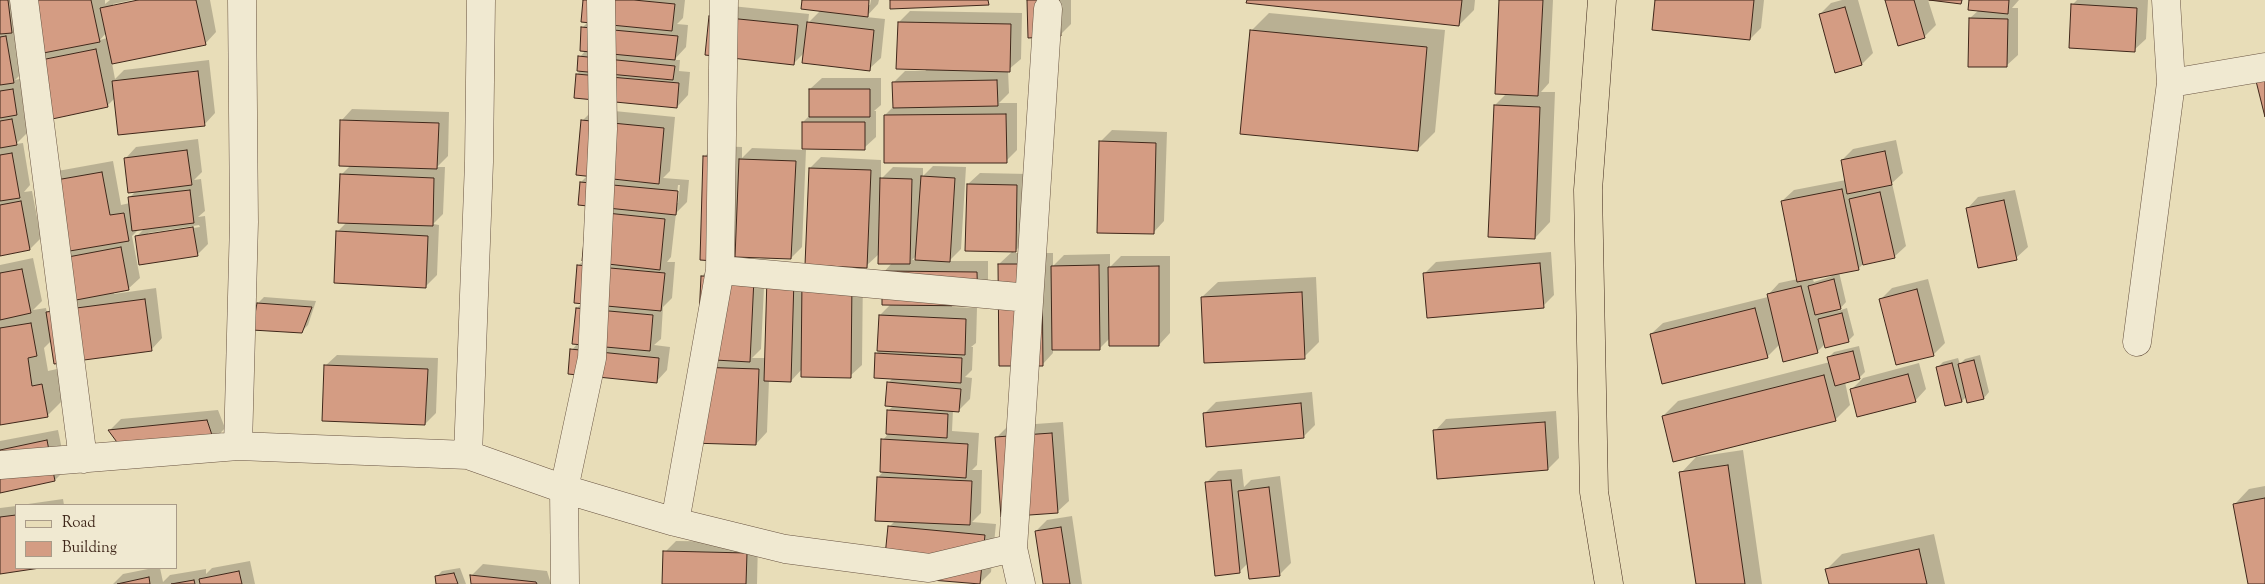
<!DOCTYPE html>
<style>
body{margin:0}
#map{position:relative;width:2265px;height:584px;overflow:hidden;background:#e8ddb8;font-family:"Sorts Mill Goudy",serif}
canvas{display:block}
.legend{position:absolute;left:15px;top:504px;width:162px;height:65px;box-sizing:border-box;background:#f0e9d1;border:1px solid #a99b88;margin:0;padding:6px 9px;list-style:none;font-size:15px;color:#3f271a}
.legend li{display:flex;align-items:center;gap:10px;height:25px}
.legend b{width:25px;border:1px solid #a99b88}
</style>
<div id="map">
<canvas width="2265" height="584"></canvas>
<ul class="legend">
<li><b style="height:6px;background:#e8ddb8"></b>Road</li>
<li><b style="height:14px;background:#d49c83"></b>Building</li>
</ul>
</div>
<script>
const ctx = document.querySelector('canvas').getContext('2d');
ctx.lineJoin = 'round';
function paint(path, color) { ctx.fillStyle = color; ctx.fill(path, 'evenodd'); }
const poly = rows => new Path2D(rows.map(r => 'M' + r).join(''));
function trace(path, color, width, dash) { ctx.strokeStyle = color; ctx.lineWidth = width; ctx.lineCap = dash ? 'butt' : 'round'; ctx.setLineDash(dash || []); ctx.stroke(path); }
const shadow = poly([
 [0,0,21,0,25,70,15,80,24,78,28,103,23,107,28,132,16,144,23,143,30,185,24,192,32,191,41,238,30,249,0,254],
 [23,0,105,0,105,4,110,0,132,0,113,4,113,7,145,0,210,0,216,32,205,44,112,63,115,79,124,70,209,60,215,113,204,125,115,98,107,106,44,119],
 [106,33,107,38,100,40],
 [584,0,685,0,683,18,677,24,688,25,686,47,674,60,680,60,679,71,690,72,688,95,677,107,577,74,581,70,580,57,586,50,583,27,588,22],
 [803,0,868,0,868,5,870,5,871,0,879,0,878,4,866,17,885,19,881,58,869,69,805,52,793,64,707,54,722,5,809,14,808,23,821,10],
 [1028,0,1071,0,1071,24,1060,35],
 [1248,0,1475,0,1474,10,1459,25],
 [1500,0,1553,0,1549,83,1541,92,1555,92,1550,222,1535,238,1495,105,1507,93],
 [1657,0,1764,0,1761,28,1750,39],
 [1842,0,1858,0,1873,53,1862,64,1820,14,1831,3],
 [1886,0,1928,0,1936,25,1924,37],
 [1970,0,2019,0,2012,8,2018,8,2018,55,2006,66,1970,18,1979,10],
 [2077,0,2148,0,2146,39,2134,50,2072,5],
 [910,11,1022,13,1021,59,1008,70,1009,93,999,103,1017,103,1017,150,1006,161,885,115,894,106,893,83,905,71,926,71,899,22],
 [1269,13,1445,30,1435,132,1417,150,1251,31],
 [822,78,881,78,881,105,874,111,876,111,876,137,864,148,803,122,810,115,810,89],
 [352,109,449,112,448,156,437,167,445,167,443,214,433,224,439,225,437,275,426,286,337,232,347,222,341,175,351,165,341,121],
 [594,109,675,117,670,171,663,178,689,180,687,202,676,213,671,257,667,262,675,262,672,298,663,307,661,339,654,345,670,347,667,370,656,382,572,350,578,343,577,308,583,302,578,266,583,261,588,212,581,182,588,175,582,121],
 [678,185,680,185,678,203,676,203],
 [1112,130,1167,132,1164,221,1153,233,1101,141],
 [198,139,202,172,194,180,201,179,205,211,198,217,205,216,208,244,197,255,137,236,145,228,139,229,132,236,140,278,128,289,114,292,114,294,156,288,162,338,151,350,52,340,44,348,48,371,57,369,63,400,47,416,0,424,0,265,33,258,42,301,33,310,46,308,47,313,56,304,52,172,113,161,121,205,130,203,129,198,136,191,125,159,136,147],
 [199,225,200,227,148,235,148,233],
 [1896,140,1903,173,1892,183,1906,246,1894,257,1864,263,1858,269,1839,272,1846,302,1838,311,1847,308,1854,335,1848,341,1825,344,1817,352,1780,344,1767,357,1651,334,1663,323,1768,297,1768,295,1779,283,1798,279,1782,201,1794,190,1846,180,1842,160,1853,149],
 [1831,274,1832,276,1814,282,1812,278],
 [715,146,742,147,742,158,752,148,806,150,802,247,791,258,737,252,728,261,704,157],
 [821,157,881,160,881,179,893,167,923,168,923,176,933,166,966,167,961,249,949,261,988,261,988,294,952,305,952,307,977,308,976,343,971,347,973,347,972,370,965,377,972,378,970,399,958,411,953,410,952,431,979,433,977,465,972,470,982,470,981,513,972,522,996,524,991,572,980,583,889,527,895,521,878,477,884,471,883,440,889,433,888,411,894,405,888,383,893,378,876,354,880,350,880,315,891,304,884,272,892,263,879,254,866,266,810,168],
 [917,255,917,260,912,260],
 [980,173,1028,174,1027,239,1013,253,1053,253,1053,266,1064,255,1110,254,1110,267,1121,256,1170,256,1170,333,1159,345,1110,338,1099,349,1053,349,1053,353,1042,365,999,264,1013,251,968,184],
 [2015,190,2028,247,2016,258,1967,209,1978,197],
 [1551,252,1554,295,1543,306,1424,274,1436,262],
 [713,265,765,267,761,349,752,358,766,358,780,267,863,270,862,365,850,376,802,369,791,381,769,380,767,432,756,444,692,442,702,276],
 [1316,277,1319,342,1304,357,1202,297,1218,282],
 [1928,279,1945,343,1933,355,1881,299,1892,288],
 [264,297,316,301,308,325,302,331,258,303],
 [1859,346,1865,372,1859,378,1845,382,1850,405,1835,420,1663,416,1678,401,1830,362,1829,357,1834,352],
 [337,355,438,358,436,413,425,424,325,366],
 [1980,355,1989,392,1984,398,1967,396,1962,401,1937,368,1943,362,1958,358,1960,364,1965,359],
 [1919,363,1926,389,1915,401,1852,389,1863,378],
 [1312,392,1315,425,1304,436,1204,414,1216,402],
 [218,410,225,428,214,440,110,430,121,419],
 [1556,411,1559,458,1548,469,1435,431,1446,419],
 [1063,422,1069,501,1057,512,996,438,1008,426],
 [58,430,66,469,55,480,0,491,0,441],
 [1743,450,1762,584,1697,584,1681,473,1696,457],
 [1242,469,1244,487,1251,480,1280,476,1291,563,1280,574,1248,563,1239,572,1207,482,1218,471],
 [2265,486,2265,584,2249,584,2234,505,2249,489],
 [63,499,64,505,21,505],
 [16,506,16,568,32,568,0,573,0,508],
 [1072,516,1082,584,1044,584,1036,531,1047,520],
 [1934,534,1945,584,1830,584,1827,569,1842,554],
 [676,541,758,542,757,584,664,584,665,552],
 [250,561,255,584,113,584,123,574,153,568,160,568,163,582,170,575,206,569,206,574,212,568],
 [483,564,547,571,551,584,473,584,472,575],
 [460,568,466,584,438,584,437,576,442,571]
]);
const building = poly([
 [0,0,8,0,12,33,0,34,0,0],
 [22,0,91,0,100,42,33,55,22,0],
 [138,0,196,0,206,45,112,64,100,8,138,0],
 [583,0,634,0,675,4,672,31,581,22,583,0],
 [802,0,869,0,868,17,801,9,802,0],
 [890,0,988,0,989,5,890,9,890,0],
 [1027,0,1059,0,1061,36,1028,38,1027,0],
 [1247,0,1462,0,1459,26,1246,3,1247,0],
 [1499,0,1543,0,1538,96,1495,94,1499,0],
 [1655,0,1754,0,1750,40,1652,30,1655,0],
 [1885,0,1914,0,1925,38,1898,46,1885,0],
 [1929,0,1962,0,1961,4,1929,0],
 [1969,0,2009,0,2008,14,1968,10,1969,0],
 [2071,4,2137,8,2135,52,2069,48,2071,4],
 [1845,7,1862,65,1835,73,1819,14,1845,7],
 [709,16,798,25,794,65,705,55,709,16],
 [1969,18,2008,19,2007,67,1968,67,1969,18],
 [807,22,874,30,870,71,802,63,807,22],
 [898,22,1011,24,1010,72,896,69,898,22],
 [581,27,678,36,675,60,580,51,581,27],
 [1250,30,1427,47,1418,151,1240,134,1250,30],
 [6,36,14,83,0,85,0,37,6,36],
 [96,49,108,107,43,121,31,62,96,49],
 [578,56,675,66,673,80,577,71,578,56],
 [198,71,205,126,118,135,112,81,198,71],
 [576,74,679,83,677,108,574,98,576,74],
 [2265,79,2265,117,2256,81,2265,79],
 [997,80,998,106,893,108,892,82,997,80],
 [13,89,17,115,0,118,0,91,13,89],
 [809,89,870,89,870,117,809,117,809,89],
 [1494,105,1540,107,1535,239,1488,237,1494,105],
 [1006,114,1007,163,884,163,884,115,1006,114],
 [12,119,17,145,0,148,0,121,12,119],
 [340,120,439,123,437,169,339,166,340,120],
 [581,120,664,128,659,184,576,175,581,120],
 [802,122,865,122,865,150,802,149,802,122],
 [1099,141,1156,143,1154,234,1097,233,1099,141],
 [187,150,192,185,128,193,124,158,187,150],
 [1885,151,1892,185,1847,194,1841,160,1885,151],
 [12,153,20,198,0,201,0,155,12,153],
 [703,156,732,157,729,262,700,260,703,156],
 [739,159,796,161,791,259,735,257,739,159],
 [809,168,871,170,867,268,805,265,809,168],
 [102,172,110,215,124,213,129,241,52,254,39,183,102,172],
 [340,174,434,178,433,226,338,223,340,174],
 [921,176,955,178,950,262,915,260,921,176],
 [880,178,912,179,910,264,878,264,880,178],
 [580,182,678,191,676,215,578,205,580,182],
 [967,184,1017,185,1016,252,965,251,967,184],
 [1842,189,1859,270,1797,282,1781,201,1842,189],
 [190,190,194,223,132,231,128,197,190,190],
 [1880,192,1895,258,1863,265,1849,199,1880,192],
 [2004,200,2017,260,1978,268,1966,208,2004,200],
 [21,201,30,250,0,256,0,205,21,201],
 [587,211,665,219,660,270,582,261,587,211],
 [193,227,198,256,139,265,135,236,193,227],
 [336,231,428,236,426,288,334,283,336,231],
 [121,247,129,290,55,304,47,261,121,247],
 [1540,263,1544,308,1427,318,1423,273,1540,263],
 [998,264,1042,264,1043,366,999,366,998,264],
 [577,265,665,273,661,311,574,303,577,265],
 [1099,265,1100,350,1052,350,1051,266,1099,265],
 [1159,266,1159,346,1109,346,1108,267,1159,266],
 [22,269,31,313,0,320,0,273,22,269],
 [882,271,977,272,978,306,882,305,882,271],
 [701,276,754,278,750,362,697,359,701,276],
 [767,278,794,279,791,382,764,381,767,278],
 [1834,279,1841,309,1815,315,1808,286,1834,279],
 [802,280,852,281,851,378,801,377,802,280],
 [1801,286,1818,353,1783,362,1767,294,1801,286],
 [1917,289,1934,356,1896,365,1879,299,1917,289],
 [1302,292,1305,359,1204,363,1201,297,1302,292],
 [145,299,152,351,54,364,46,312,145,299],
 [257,303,312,307,302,333,252,330,257,303],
 [576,308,653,315,650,351,572,344,576,308],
 [1755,308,1768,358,1662,384,1650,334,1755,308],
 [1842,313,1849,342,1825,348,1818,319,1842,313],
 [879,315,966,319,965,355,877,351,879,315],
 [31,323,37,356,28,358,32,386,42,384,48,417,0,425,0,328,31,323],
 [570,349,659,358,657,383,568,374,570,349],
 [1853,351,1860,379,1835,386,1827,357,1853,351],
 [875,353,962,358,961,383,874,378,875,353],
 [1974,360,1984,399,1967,403,1958,364,1974,360],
 [1952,363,1962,402,1945,406,1936,367,1952,363],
 [324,365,428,369,425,425,322,421,324,365],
 [694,367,759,369,756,445,691,443,694,367],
 [1908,374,1916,402,1857,417,1850,389,1908,374],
 [1824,375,1836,421,1673,462,1662,416,1824,375],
 [887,382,961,389,959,412,885,406,887,382],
 [1301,403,1304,438,1206,447,1203,413,1301,403],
 [887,410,948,414,947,438,886,434,887,410],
 [207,420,214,441,122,449,108,430,207,420],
 [1545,422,1548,470,1437,479,1433,430,1545,422],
 [1052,433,1058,513,1001,517,995,437,1052,433],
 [881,439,968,444,966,478,880,472,881,439],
 [47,440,55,481,0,493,0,450,47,440],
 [1728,465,1745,584,1696,584,1679,472,1728,465],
 [877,477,972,481,970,525,875,521,877,477],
 [1231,480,1240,573,1215,576,1205,482,1231,480],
 [1269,487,1280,576,1249,579,1238,491,1269,487],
 [2265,498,2265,584,2248,584,2233,504,2265,498],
 [16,515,16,568,40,568,0,574,0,517,16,515],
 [888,526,985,535,980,584,883,576,888,526],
 [1061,527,1070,584,1043,584,1035,531,1061,527],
 [1919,549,1927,584,1829,584,1825,569,1919,549],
 [663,551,747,553,746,584,662,584,663,551],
 [239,571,242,584,200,584,199,579,239,571],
 [454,573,458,584,436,584,435,576,454,573],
 [470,575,536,582,537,584,471,584,470,575],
 [149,577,150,584,117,584,149,577],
 [194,580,195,584,171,584,194,580]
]);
const minor = poly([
 [24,0,83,459],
 [242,0,244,222,238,446,468,455,564,489,675,522,785,549,929,568,1013,548],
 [2166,0,2171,83],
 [720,270,1029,298],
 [2137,342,2171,83,2265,67],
 [468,455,479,162,481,0],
 [0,465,238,446],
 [675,522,720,270,724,0],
 [565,584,564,489,592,358,603,129,601,0],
 [1021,584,1013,548,1048,9]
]);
const primary = poly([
 [1602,0,1588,190,1594,492,1609,584]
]);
paint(shadow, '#0003');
paint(building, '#d49c83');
trace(building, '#3f271a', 1);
trace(minor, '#695442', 29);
trace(primary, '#3f271a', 29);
trace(minor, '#f0e9d1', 28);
trace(primary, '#e8ddb8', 28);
</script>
